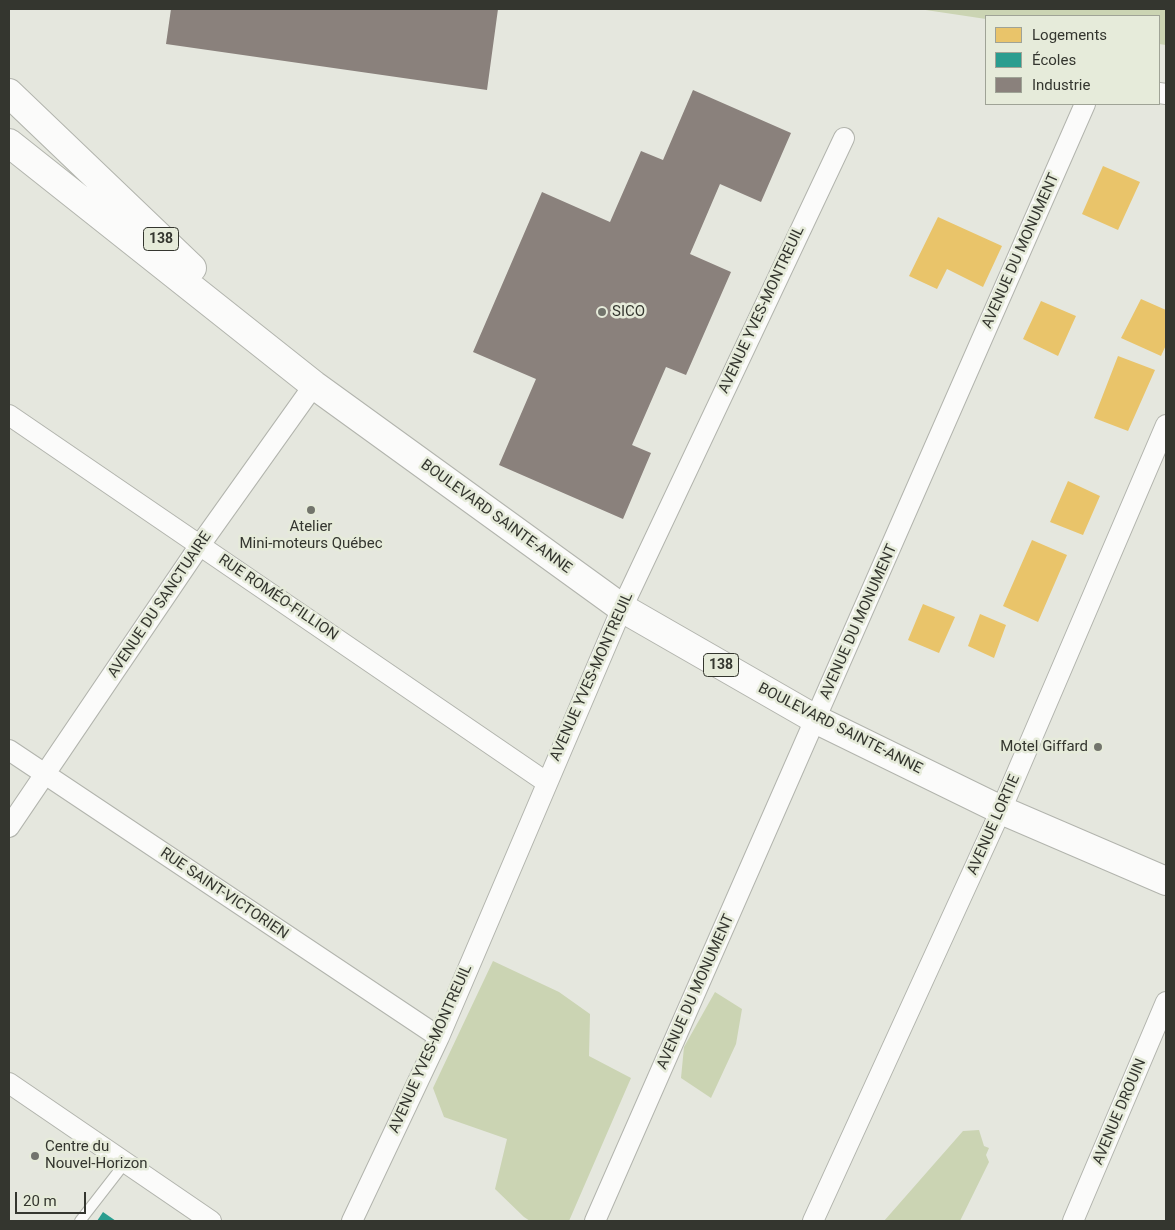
<!DOCTYPE html>
<meta charset="utf-8">
<style>
body{margin:0}
#map{position:relative;width:1175px;height:1230px;overflow:hidden;background:#e5e7de;font-family:Roboto,sans-serif}
canvas{display:block}
.frame{position:absolute;inset:0;border:10px solid #34362f;pointer-events:none}
.legend{position:absolute;left:985px;top:15px;width:175px;height:90px;box-sizing:border-box;background:#e6ebda;border:1px solid #9fa396;margin:0;padding:6px 9px;list-style:none;font-size:15px;color:#34362f}
.legend li{display:flex;align-items:center;gap:10px;height:25px}
.legend b{width:25px;border:1px solid #9fa396}
.scale{position:absolute;left:15px;top:1192px;width:71px;height:22px;box-sizing:border-box;border:2px solid #34362f;border-top:0;padding-left:6px;font-size:15px;line-height:18px;white-space:nowrap;color:#34362f;-webkit-text-stroke:4px #e6ebda;paint-order:stroke}
</style>
<div id="map">
<canvas width="1175" height="1230"></canvas>
<div class="frame"></div>
<ul class="legend">
<li><b style="height:14px;background:#e9c46a"></b>Logements</li>
<li><b style="height:14px;background:#2a9d8f"></b>Écoles</li>
<li><b style="height:14px;background:#8a817c"></b>Industrie</li>
</ul>
<div class="scale">20 m</div>
</div>
<script>
const ctx = document.querySelector('canvas').getContext('2d');
ctx.lineJoin = 'round';
function paint(path, color) { ctx.fillStyle = color; ctx.fill(path, 'evenodd'); }
const poly = rows => new Path2D(rows.map(r => 'M' + r).join(''));
function trace(path, color, width, dash) { ctx.strokeStyle = color; ctx.lineWidth = width; ctx.lineCap = dash ? 'butt' : 'round'; ctx.setLineDash(dash || []); ctx.stroke(path); }
function label(font, color, halo, rows, align = 'center') {
  ctx.font = font + ' Roboto,sans-serif'; ctx.lineWidth = 5; ctx.setLineDash([]); ctx.textBaseline = 'middle'; ctx.strokeStyle = halo; ctx.fillStyle = color; for (const [text, x, y, turn = 0] of rows) {
    ctx.save(); ctx.translate(x, y); ctx.rotate((+turn || 0) * Math.PI / 180); ctx.textAlign = isNaN(turn) ? turn : align; if (halo) ctx.strokeText(text, 0, 0); ctx.fillText(text, 0, 0); ctx.restore();
  }
}
const green = poly([
 [919,9,1166,9,1166,45,1159,44,1159,16,986,16,986,19],
 [493,961,559,992,590,1014,589,1056,631,1078,569,1221,530,1221,524,1217,495,1189,507,1139,444,1117,433,1088],
 [715,992,742,1009,736,1044,711,1098,681,1078,684,1047],
 [979,1130,984,1146,989,1148,986,1155,989,1162,960,1221,884,1221,963,1131]
]);
const homes = poly([
 [1103,166,1140,182,1118,230,1082,214],
 [938,217,1002,246,983,287,947,269,937,289,909,276],
 [1141,299,1166,310,1166,345,1161,356,1121,338],
 [1041,301,1076,316,1058,356,1023,339],
 [1118,356,1155,370,1128,431,1094,418],
 [1068,481,1100,496,1083,535,1050,522],
 [1032,540,1067,555,1038,622,1003,606],
 [923,604,955,617,939,653,908,640],
 [980,614,1006,625,994,658,968,646]
]);
const schools = poly([
 [103,1212,116,1221,97,1221]
]);
const industry = poly([
 [171,9,498,9,487,90,166,44],
 [693,90,791,133,761,202,720,184,690,254,731,272,686,375,666,367,632,445,651,453,623,519,499,465,536,379,473,352,542,192,610,222,641,151,663,160]
]);
const service = poly([
 [80,1221,125,1163]
]);
const minor = poly([
 [1159,93,1166,94],
 [9,415,546,782],
 [9,750,439,1037],
 [9,827,200,545,314,385],
 [9,1083,211,1221],
 [352,1221,439,1037,622,608,844,138],
 [595,1221,1085,104],
 [813,1221,1001,810,1166,425],
 [1073,1221,1166,1002]
]);
const primary = poly([
 [9,93,192,268],
 [9,143,314,385,622,608,817,720,1001,810,1166,881]
]);
const markers = [
 [602,312,5,"#72746c"],
 [311,510,5,"#72746c"],
 [1098,747,5,"#72746c"],
 [35,1156,5,"#72746c"]
];
const shields = [
 [161,239,35],
 [721,665,35]
];
const shieldNames = [
 ["138",161,239],
 ["138",721,665]
];
const streetNames = [
 ["AVENUE DU MONUMENT",1021,251,-66],
 ["AVENUE YVES-MONTREUIL",762,310,-65],
 ["BOULEVARD SAINTE-ANNE",496,517,36],
 ["RUE ROMÉO-FILLION",278,598,34],
 ["AVENUE DU SANCTUAIRE",160,605,-56],
 ["AVENUE DU MONUMENT",859,622,-66],
 ["AVENUE YVES-MONTREUIL",592,677,-66],
 ["BOULEVARD SAINTE-ANNE",840,729,27],
 ["AVENUE LORTIE",994,825,-66],
 ["RUE SAINT-VICTORIEN",224,894,34],
 ["AVENUE DU MONUMENT",696,992,-66],
 ["AVENUE YVES-MONTREUIL",431,1049,-66],
 ["AVENUE DROUIN",1120,1112,-67]
];
const poiNames = [
 ["SICO",612,312],
 ["Atelier",311,527,"center"],
 ["Mini-moteurs Québec",311,544,"center"],
 ["Motel Giffard",1088,747,"right"],
 ["Centre du",45,1147],
 ["Nouvel-Horizon",45,1164]
];
paint(green, '#cbd4b3');
paint(homes, '#e9c46a');
paint(schools, '#2a9d8f');
paint(industry, '#8a817c');
trace(service, '#b2b4ad', 12);
trace(minor, '#b2b4ad', 22);
trace(primary, '#b2b4ad', 30);
trace(service, '#fbfbfa', 10);
trace(minor, '#fbfbfa', 20);
trace(primary, '#fbfbfa', 28);
for (const [x, y, r, color] of markers) { const dot = new Path2D(); dot.arc(x, y, r, 0, 2 * Math.PI); ctx.fillStyle = color; ctx.fill(dot); trace(dot, '#e6ebda', 2); }
for (const [x, y, w] of shields) { const box = new Path2D(); box.roundRect(x - w / 2, y - 11.5, w, 23, 4); ctx.fillStyle = '#e6ebda'; ctx.fill(box); trace(box, '#34362f', 1); }
label('bold 14px', '#34362f', null, shieldNames);
label('15px', '#34362f', '#e6ebda', streetNames);
label('15px', '#34362f', '#e6ebda', poiNames, 'left');
</script>
